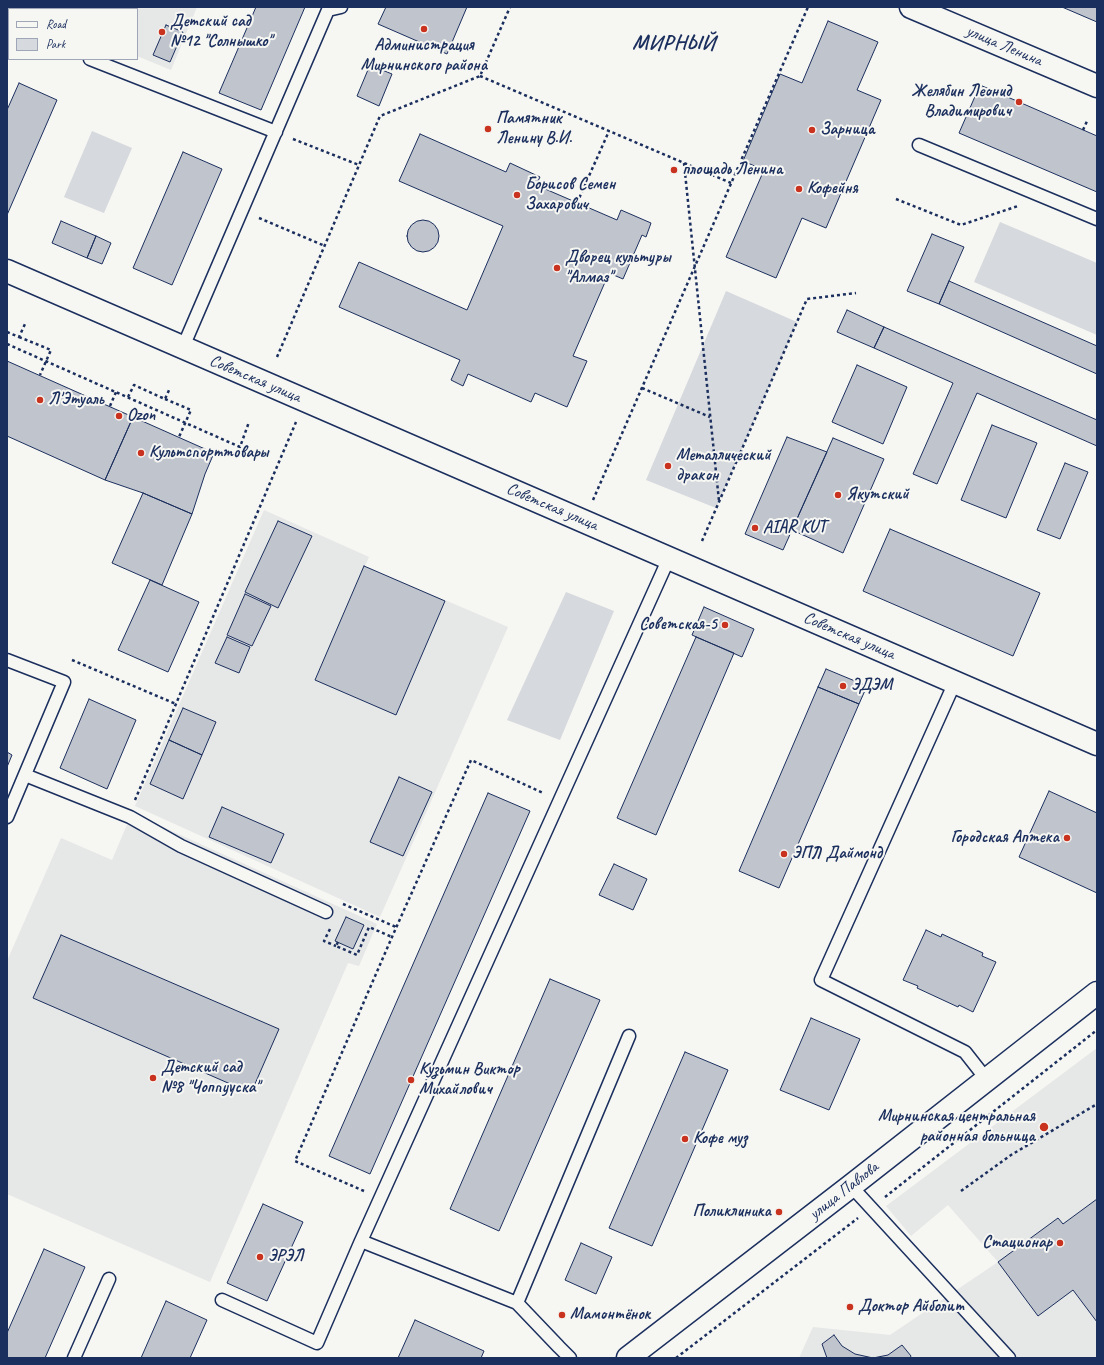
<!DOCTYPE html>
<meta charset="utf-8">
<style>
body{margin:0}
#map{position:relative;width:1104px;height:1365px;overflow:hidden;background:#f6f6f2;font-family:Caveat,sans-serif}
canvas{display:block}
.frame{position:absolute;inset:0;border:8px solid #1b2f5e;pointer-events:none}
.legend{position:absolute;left:8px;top:8px;width:130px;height:52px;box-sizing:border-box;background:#f6f6f2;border:1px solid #9ea6b7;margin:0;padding:5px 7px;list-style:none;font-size:12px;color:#1b2f5e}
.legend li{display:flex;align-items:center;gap:8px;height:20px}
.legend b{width:20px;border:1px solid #9ea6b7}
</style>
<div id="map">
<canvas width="1104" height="1365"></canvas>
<div class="frame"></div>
<ul class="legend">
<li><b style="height:5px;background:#f6f6f2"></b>Road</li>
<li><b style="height:11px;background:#d6d9dd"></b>Park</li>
</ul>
</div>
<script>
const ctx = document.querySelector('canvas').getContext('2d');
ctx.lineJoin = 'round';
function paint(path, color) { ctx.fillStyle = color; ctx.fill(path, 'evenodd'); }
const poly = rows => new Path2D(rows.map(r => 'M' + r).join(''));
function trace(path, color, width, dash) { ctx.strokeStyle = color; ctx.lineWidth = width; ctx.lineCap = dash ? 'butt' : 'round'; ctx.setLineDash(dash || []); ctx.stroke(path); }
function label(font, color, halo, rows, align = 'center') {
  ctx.font = font + ' Caveat,sans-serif'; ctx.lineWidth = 4; ctx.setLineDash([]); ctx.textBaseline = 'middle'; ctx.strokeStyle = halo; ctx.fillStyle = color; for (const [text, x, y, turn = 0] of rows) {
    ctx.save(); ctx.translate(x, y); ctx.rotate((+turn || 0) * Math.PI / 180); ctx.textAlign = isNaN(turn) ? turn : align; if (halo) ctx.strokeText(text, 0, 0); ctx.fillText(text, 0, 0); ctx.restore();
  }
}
const built = poly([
 [18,7,197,7,171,70,137,56,137,9,23,9],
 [264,510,369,557,365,566,508,627,380,917,135,806],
 [132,813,377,924,359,966,348,963,210,1282,7,1194,7,961,61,838,112,860],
 [1097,1048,1097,1358,799,1358,813,1327,890,1335,998,1262,948,1205,911,1236,886,1206]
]);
const green = poly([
 [92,131,132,148,104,213,64,197],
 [1000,222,1097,263,1097,335,974,282],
 [726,291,797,322,716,508,646,480],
 [566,592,614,611,560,740,507,720]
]);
const building = poly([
 [256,7,305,7,261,110,219,93,256,7],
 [386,7,467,7,447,54,378,24,386,7],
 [1062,7,1097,7,1097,22,1062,7],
 [828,21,878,42,857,90,881,100,826,228,802,218,776,278,726,257,764,170,743,161,780,74,802,83,828,21],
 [166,25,183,32,170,62,153,55,166,25],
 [370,65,392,74,379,106,357,96,370,65],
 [19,83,57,100,7,215,7,110,19,83],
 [980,85,1097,136,1097,192,959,133,980,85],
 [420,134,506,172,510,163,540,177,536,185,617,220,621,210,651,223,646,237,642,235,623,279,609,273,573,356,587,361,567,407,535,393,531,402,468,374,463,386,451,380,460,360,339,307,359,262,467,310,503,226,399,181,420,134],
 [183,152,222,169,172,285,133,268,183,152],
 '407 236a16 16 0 1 1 32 0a16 16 0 1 1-32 0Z',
 [61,221,96,236,87,258,52,243,61,221],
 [932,234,964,247,939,304,907,291,932,234],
 [96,236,111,243,102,264,87,258,96,236],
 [949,281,1097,346,1097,374,939,304,949,281],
 [847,310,884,327,874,348,837,332,847,310],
 [884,327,1097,420,1097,446,977,393,937,484,913,474,953,383,874,348,884,327],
 [7,361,133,417,105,480,7,436,7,361],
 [857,365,907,387,883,444,832,422,857,365],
 [133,417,214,453,205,474,192,514,143,493,105,480,133,417],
 [992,425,1037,443,1006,518,961,500,992,425],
 [787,437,827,452,783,550,745,534,787,437],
 [833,438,884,459,843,553,792,530,833,438],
 [1065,463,1088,472,1060,539,1037,530,1065,463],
 [143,493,192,514,162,585,112,563,143,493],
 [278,521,312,536,278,608,245,592,278,521],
 [890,529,1040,593,1013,656,863,591,890,529],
 [364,566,445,601,396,715,315,680,364,566],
 [150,580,199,602,168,672,118,650,150,580],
 [245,594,271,606,252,646,227,635,245,594],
 [704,607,754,629,742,657,692,635,704,607],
 [227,637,250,647,239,673,215,663,227,637],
 [696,637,734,653,656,835,617,818,696,637],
 [826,669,867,686,859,704,818,687,826,669],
 [818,687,859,704,779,888,739,871,818,687],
 [89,699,136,720,107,789,60,768,89,699],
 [183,708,216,722,202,755,169,740,183,708],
 [169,740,202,755,183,799,150,784,169,740],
 [7,752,12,755,7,767,7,752],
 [399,777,432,792,403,856,370,842,399,777],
 [1049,791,1097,813,1097,893,1019,857,1049,791],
 [488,793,530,811,370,1174,329,1156,488,793],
 [222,807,284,834,271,863,209,837,222,807],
 [614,864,647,879,633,910,599,895,614,864],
 [346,917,364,925,353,949,335,941,346,917],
 [926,930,941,937,942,934,983,953,982,956,996,962,973,1012,959,1005,958,1007,917,988,918,986,903,980,926,930],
 [61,935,279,1029,251,1093,33,998,61,935],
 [550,979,600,1000,499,1231,450,1209,550,979],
 [811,1018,860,1039,829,1110,780,1090,811,1018],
 [685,1052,728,1070,652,1246,609,1228,685,1052],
 [1097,1199,1097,1322,1073,1290,1038,1316,998,1262,1058,1218,1063,1224,1097,1199],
 [263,1204,303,1222,267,1301,227,1283,263,1204],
 [581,1243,612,1257,596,1294,565,1280,581,1243],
 [44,1249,85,1267,45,1358,7,1358,7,1333,44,1249],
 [166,1301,207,1320,190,1358,141,1358,166,1301],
 [415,1320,484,1351,481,1358,398,1358,415,1320],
 [834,1335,842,1346,855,1354,873,1358,888,1355,902,1345,911,1356,910,1358,827,1358,822,1344,834,1335]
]);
const path = poly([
 [480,76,731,183],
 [1083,130,1088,119],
 [293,139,359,165],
 [684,163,719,501],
 [896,199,961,225,1018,206],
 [577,203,609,131],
 [259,218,325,246],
 [7,332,19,337,25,324],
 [19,337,51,350,40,375],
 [7,344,240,447,249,422],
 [277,357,380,116,480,76,510,7],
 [642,388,710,417],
 [128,397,134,385,165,399,170,388],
 [165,399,191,410,179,437],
 [110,406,116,392],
 [593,500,808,7],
 [702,541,807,299,856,293],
 [72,660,176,704],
 [135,800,296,422],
 [343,904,396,927],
 [330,929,324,941,336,946],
 [338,942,336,946,357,955,369,927,392,937],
 [364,1191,295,1161,392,937,471,760,543,793],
 [961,1191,1011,1155,1097,1104],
 [885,1197,1097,1030],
 [676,1358,858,1218]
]);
const lane = poly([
 [7,27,9,27],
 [90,59,276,132],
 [919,145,1097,219],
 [183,347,328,10,341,7],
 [7,660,64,682,7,817],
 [955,682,821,980,965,1052,987,1080],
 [25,775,130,817,181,846,326,912],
 [851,1186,1009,1358],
 [222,1300,317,1343,361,1241],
 [517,1303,629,1036],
 [74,1358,109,1279],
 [570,1358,559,1347,517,1303,361,1241,669,558]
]);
const street = poly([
 [7,271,1097,744]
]);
const secondary = poly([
 [911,7,1097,86],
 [628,1358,851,1186,1097,993]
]);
const markers = [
 [424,29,4,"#c8321e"],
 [162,32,4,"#c8321e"],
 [1019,102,4,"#c8321e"],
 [488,129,4,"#c8321e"],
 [812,130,4,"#c8321e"],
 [674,170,4,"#c8321e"],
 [799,189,4,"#c8321e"],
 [517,195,4,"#c8321e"],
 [557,268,4,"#c8321e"],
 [40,400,4,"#c8321e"],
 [119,416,4,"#c8321e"],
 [141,453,4,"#c8321e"],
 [668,466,4,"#c8321e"],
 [838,495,4,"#c8321e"],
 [755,528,4,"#c8321e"],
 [725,625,4,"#c8321e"],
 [843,686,4,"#c8321e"],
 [1067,838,4,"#c8321e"],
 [784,854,4,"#c8321e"],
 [153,1078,4,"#c8321e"],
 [411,1080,4,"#c8321e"],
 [1044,1127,5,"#c8321e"],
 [685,1139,4,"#c8321e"],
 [779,1212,4,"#c8321e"],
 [1060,1243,4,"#c8321e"],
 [260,1257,4,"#c8321e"],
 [850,1307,4,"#c8321e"],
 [562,1315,4,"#c8321e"]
];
const poiNames = [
 ["Детский сад",170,22],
 ["№12 \"Солнышко\"",170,42],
 ["Администрация",424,46,"center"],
 ["Мирнинского района",424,66,"center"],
 ["Желябин Леонид",1011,92,"right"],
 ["Владимирович",1011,112,"right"],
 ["Памятник",496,119],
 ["Ленину В.И.",496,139],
 ["Зарница",820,130],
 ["площадь Ленина",682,170],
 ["Борисов Семен",525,185],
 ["Захарович",525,205],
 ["Кофейня",807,189],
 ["Дворец культуры",565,258],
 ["\"Алмаз\"",565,278],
 ["Л'Этуаль",48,400],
 ["Ozon",127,416],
 ["Культспорттовары",149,453],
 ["Металлический",676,456],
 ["дракон",676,476],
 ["Якутский",846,495],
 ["AIAR KUT",763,528],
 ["Советская-5",717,625,"right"],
 ["ЭДЭМ",851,686],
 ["Городская Аптека",1059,838,"right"],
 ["ЭПЛ Даймонд",792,854],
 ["Детский сад",161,1068],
 ["№8 \"Чоппууска\"",161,1088],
 ["Кузьмин Виктор",419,1070],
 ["Михайлович",419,1090],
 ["Мирнинская центральная",1035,1117,"right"],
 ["районная больница",1035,1137,"right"],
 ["Кофе муз",693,1139],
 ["Поликлиника",771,1212,"right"],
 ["Стационар",1052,1243,"right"],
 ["ЭРЭЛ",268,1257],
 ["Доктор Айболит",858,1307],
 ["Мамонтёнок",570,1315]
];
const streetNames = [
 ["улица Ленина",1004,46,23],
 ["Советская улица",255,379,23],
 ["Советская улица",552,507,23],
 ["Советская улица",849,636,23],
 ["улица Павлова",844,1191,-38]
];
const districtNames = [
 ["МИРНЫЙ",674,43]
];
paint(built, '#e6e7e7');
paint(green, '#d6d9dd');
paint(building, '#c0c4cd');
trace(building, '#1b2f5e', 1);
trace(lane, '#1b2f5e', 15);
trace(street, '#1b2f5e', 25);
trace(secondary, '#1b2f5e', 25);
trace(path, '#1b2f5e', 2.5, [3, 3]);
trace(lane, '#f6f6f2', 12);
trace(street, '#f6f6f2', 22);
trace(secondary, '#f6f6f2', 22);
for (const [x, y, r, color] of markers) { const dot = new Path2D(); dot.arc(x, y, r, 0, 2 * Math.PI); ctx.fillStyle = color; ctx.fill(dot); trace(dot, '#f6f6f2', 1.5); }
label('bold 17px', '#1b2f5e', '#f6f6f2', poiNames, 'left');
label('17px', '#1b2f5e', '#f6f6f2', streetNames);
ctx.letterSpacing = '1px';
label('bold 21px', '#1b2f5e', '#f6f6f2', districtNames);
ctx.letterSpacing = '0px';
</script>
